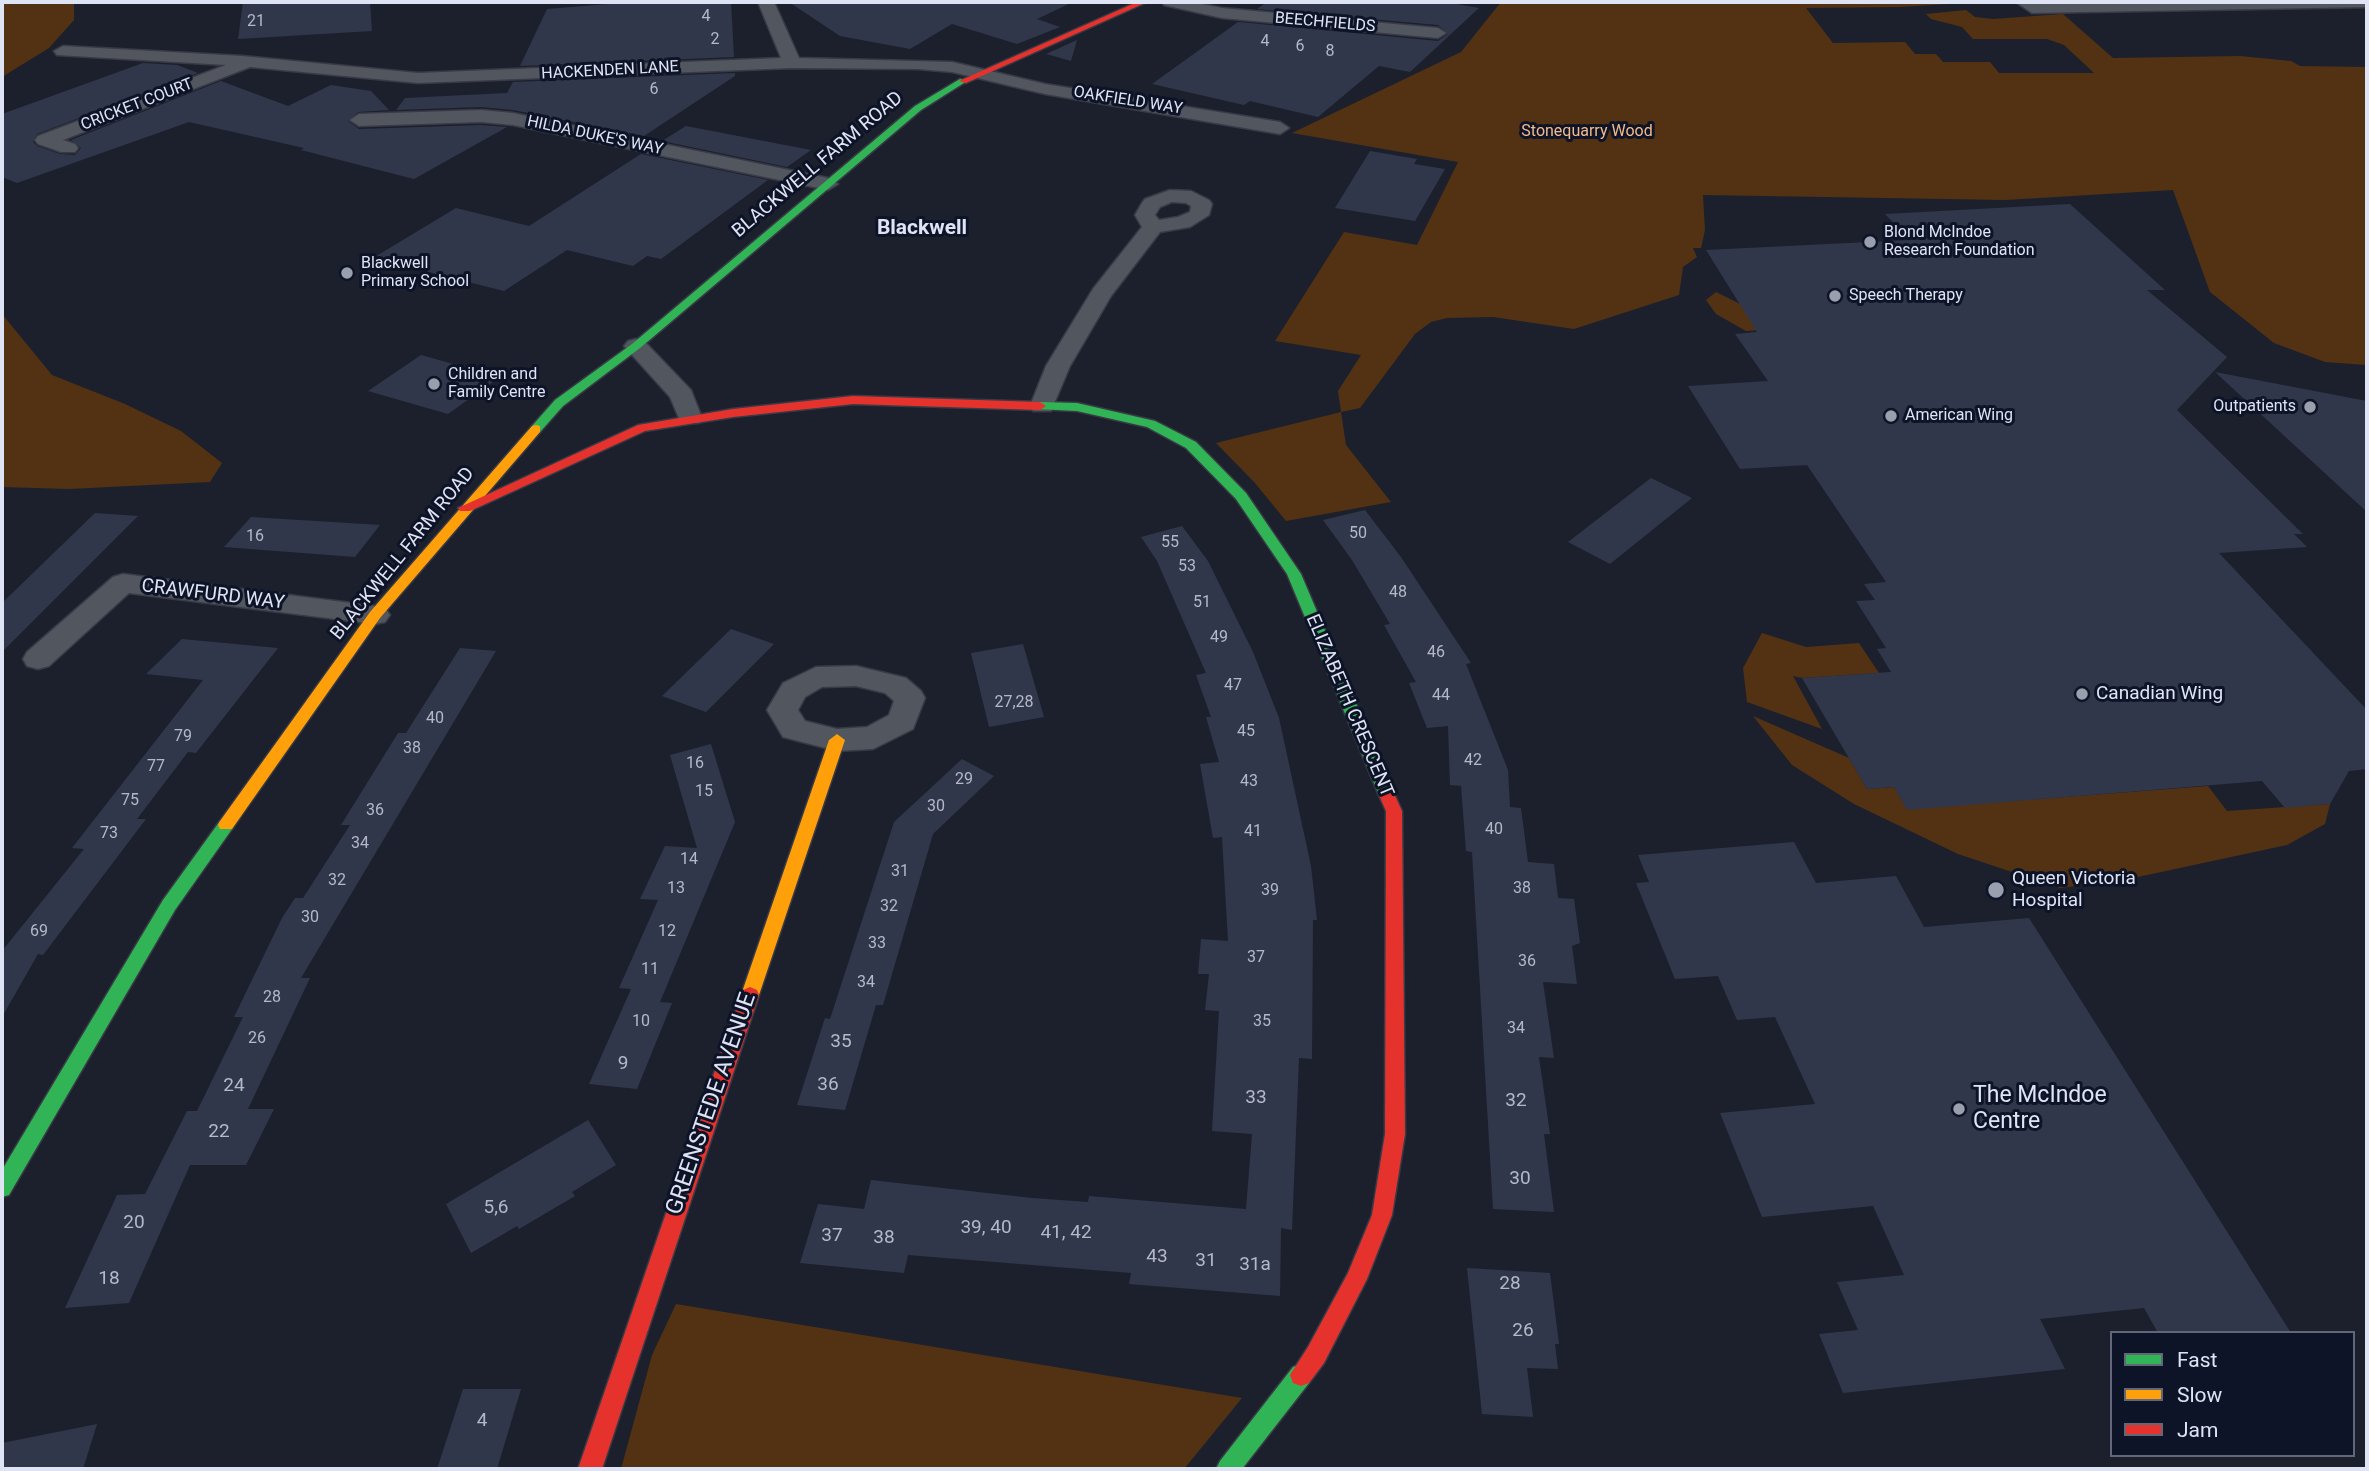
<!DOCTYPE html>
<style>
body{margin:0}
#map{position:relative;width:2369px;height:1471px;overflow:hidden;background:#1c202d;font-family:Roboto,sans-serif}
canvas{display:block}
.frame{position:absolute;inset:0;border:4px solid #dee4f3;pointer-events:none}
.legend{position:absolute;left:2110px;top:1331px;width:245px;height:126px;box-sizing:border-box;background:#0e1428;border:2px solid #616779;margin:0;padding:9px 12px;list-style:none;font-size:21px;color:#dee4f3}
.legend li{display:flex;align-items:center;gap:14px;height:35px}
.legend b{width:35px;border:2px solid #616779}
</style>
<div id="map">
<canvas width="2369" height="1471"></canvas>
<div class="frame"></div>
<ul class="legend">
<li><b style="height:9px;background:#30b455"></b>Fast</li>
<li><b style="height:9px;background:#ff9f0a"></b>Slow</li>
<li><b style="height:9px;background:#e5322d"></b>Jam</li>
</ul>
</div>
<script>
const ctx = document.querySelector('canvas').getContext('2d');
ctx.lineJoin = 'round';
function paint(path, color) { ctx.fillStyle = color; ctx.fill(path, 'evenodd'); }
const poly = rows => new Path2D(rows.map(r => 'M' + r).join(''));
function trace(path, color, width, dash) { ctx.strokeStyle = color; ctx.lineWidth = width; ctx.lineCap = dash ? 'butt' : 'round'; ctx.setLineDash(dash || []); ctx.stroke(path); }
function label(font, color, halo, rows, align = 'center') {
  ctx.font = font + ' Roboto,sans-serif'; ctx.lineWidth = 6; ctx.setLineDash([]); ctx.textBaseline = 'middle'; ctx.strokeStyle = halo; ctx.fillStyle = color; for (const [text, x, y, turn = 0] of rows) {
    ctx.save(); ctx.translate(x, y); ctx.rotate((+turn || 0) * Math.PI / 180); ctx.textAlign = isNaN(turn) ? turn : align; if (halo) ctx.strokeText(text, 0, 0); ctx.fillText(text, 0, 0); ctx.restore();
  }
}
const green = poly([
 [2,2,74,2,74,20,49,48,2,77],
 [1501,2,1983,2,1899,7,1806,8,1833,43,1905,42,1915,54,1936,54,1943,62,1990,62,1999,73,2094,73,2064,45,2047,39,1973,39,1962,27,1931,19,1926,14,1966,10,1975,17,1993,19,2063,14,2113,58,2240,56,2291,61,2300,66,2367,67,2367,365,2325,362,2274,343,2210,292,2173,190,2005,200,1703,195,1705,230,1701,248,1693,248,1697,257,1683,267,1679,295,1574,329,1493,317,1447,318,1431,322,1415,334,1360,408,1341,412,1346,445,1391,502,1286,521,1255,483,1216,443,1341,412,1338,391,1361,355,1275,341,1344,232,1417,245,1458,162,1292,133,1461,52],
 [1716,292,1789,328,1746,331,1716,314,1706,300],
 [2,314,52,375,125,404,181,431,222,463,210,482,69,489,2,487],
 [1762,633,1806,647,1859,643,1879,673,1802,678,1793,676,1822,729,1747,702,1743,668],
 [1753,716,1849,758,1867,789,1894,787,1907,809,2208,786,2227,811,2330,804,2325,824,2287,845,2124,880,2060,888,1958,854,1854,804,1792,765],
 [676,1304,1242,1398,1184,1469,621,1469,652,1355]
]);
const building = poly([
 [243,2,370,2,372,31,238,39],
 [632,2,731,2,734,57,520,66,547,9],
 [789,2,1073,2,1037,19,1060,27,1017,44,952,24,910,49,840,36],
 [1267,2,1445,2,1479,8,1410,72,1379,66,1318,117,1250,101,1244,105,1152,84,1238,22,1438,41,1448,34,1438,25,1257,9],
 [1077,40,1071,61,1046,54],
 [143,63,177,65,198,73,37,134,33,142,37,146,60,154,75,155,81,148,71,140,221,81,288,106,331,85,371,91,389,110,358,112,348,121,359,129,481,125,507,127,414,179,301,150,304,148,189,122,17,183,2,177,2,114],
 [735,73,735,76,644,136,513,110,481,107,396,110,405,98,507,93,513,82],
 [686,126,811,150,787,167,662,141],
 [1370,151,1417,159,1414,164,1445,169,1415,221,1335,208],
 [641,154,768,180,661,259,647,256,633,266,567,250,504,291,373,258,456,208,529,226],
 [2070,204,2165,290,2147,290,2227,357,2177,410,2303,534,2294,534,2307,547,2219,553,2367,710,2367,769,2349,771,2330,804,2285,808,2262,781,1907,810,1894,787,1867,789,1802,678,1891,672,1877,649,1886,648,1856,601,1875,600,1864,584,1886,582,1807,465,1740,469,1688,386,1768,381,1735,334,1757,332,1706,250,1910,240,1885,214],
 [421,355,500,377,448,414,368,391],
 [2215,372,2367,401,2367,512],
 [1651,478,1692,498,1610,564,1568,542],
 [1365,510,1401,557,1471,663,1466,664,1508,770,1510,807,1521,808,1528,862,1554,864,1558,898,1574,899,1580,943,1572,946,1577,984,1543,982,1554,1058,1539,1057,1550,1134,1544,1134,1554,1212,1493,1209,1472,852,1466,851,1461,786,1450,785,1448,726,1427,728,1409,683,1416,682,1384,625,1390,624,1352,560,1323,520],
 [95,513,138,516,2,652,2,603],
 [251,517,380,525,355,557,224,547],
 [1182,526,1208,561,1253,652,1279,718,1311,866,1317,920,1313,920,1312,1059,1299,1058,1292,1230,1281,1228,1280,1296,1129,1284,1131,1273,908,1255,904,1273,800,1263,818,1204,864,1209,871,1180,1032,1198,1088,1202,1089,1196,1246,1209,1252,1134,1212,1131,1219,1011,1205,1010,1209,974,1198,974,1201,939,1228,941,1222,837,1213,838,1200,764,1219,762,1206,717,1211,717,1196,675,1206,673,1157,561,1141,537],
 [731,629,774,644,706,712,662,696],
 [182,639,278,648,196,753,188,752,137,819,146,819,43,955,38,954,2,1017,2,951,84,849,72,848,203,680,146,674],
 [1023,644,1044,717,989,727,971,653],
 [460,648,496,651,301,978,310,978,248,1109,274,1109,246,1165,190,1165,129,1303,65,1308,117,1195,145,1194,187,1111,197,1111,243,1017,234,1017,282,918,295,898,303,898,350,825,341,825,398,733,406,733],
 [711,744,735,822,660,1002,672,1003,637,1089,589,1084,631,989,619,988,658,900,640,899,665,846,697,848,670,755],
 [962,759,994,776,933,834,883,1005,876,1005,845,1110,797,1105,825,1018,830,1019,894,822],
 [1794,842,1816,883,1896,876,1924,927,2029,918,2291,1333,2158,1333,2144,1308,2040,1319,2065,1369,1843,1393,1819,1334,1858,1330,1837,1282,1904,1275,1873,1206,1762,1217,1720,1113,1815,1104,1775,1017,1737,1020,1718,976,1675,979,1636,883,1649,882,1638,855],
 [588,1120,616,1165,572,1192,575,1196,519,1229,517,1226,471,1253,446,1204],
 [1467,1268,1550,1273,1559,1344,1555,1344,1558,1369,1527,1368,1533,1417,1482,1414],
 [463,1389,521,1389,497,1469,437,1469],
 [97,1424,83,1469,2,1469,2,1443]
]);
const street = poly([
 [758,2,774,2,799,58,952,62,1045,84,1280,122,1289,128,1280,134,1045,94,952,72,918,69,792,68,418,83,250,67,63,140,75,144,78,148,75,152,61,152,38,144,35,140,38,136,226,65,57,55,54,51,63,46,242,56,418,73,781,58,758,2],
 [1162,2,1192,2,1222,8,1438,28,1446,33,1438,38,1222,18,1164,5,1162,2],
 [2016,2,2367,2,2367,7,2032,13,2016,2],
 [481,110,513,113,828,178,838,184,828,190,513,125,481,122,359,126,350,120,359,114,481,110],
 [1170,190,1191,191,1209,200,1212,204,1209,215,1190,227,1160,232,1111,296,1070,366,1051,411,1033,411,1030,406,1046,366,1093,289,1142,227,1135,215,1142,203,1145,199,1170,190],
 [1172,202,1186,203,1191,206,1190,212,1178,217,1159,220,1155,215,1160,207,1172,202],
 [636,339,644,341,691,390,702,418,699,423,681,423,670,397,624,346,628,341,636,339],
 [123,574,375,606,385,608,390,615,385,622,375,624,129,593,49,666,38,669,27,666,23,659,27,652,113,577,123,574],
 [856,666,906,678,921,691,925,698,913,729,873,749,837,751,783,737,767,710,783,683,816,667,856,666],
 [856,686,885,693,894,701,889,715,867,727,837,729,805,721,798,710,805,697,822,687,856,686]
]);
const fast = poly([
 [960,79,967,81,921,110,640,348,563,406,540,432,532,432,532,426,555,400,632,344,915,106,960,79],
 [1040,402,1077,403,1155,421,1196,442,1246,493,1301,574,1394,793,1392,797,1386,799,1380,797,1378,793,1287,574,1236,499,1186,448,1147,427,1077,411,1036,409,1036,403,1040,402],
 [226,819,232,821,234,825,232,829,175,910,9,1195,2,1197,2,1170,163,900,220,821,226,819],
 [1301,1364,1309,1367,1312,1375,1309,1383,1242,1469,1216,1469,1220,1461,1293,1367,1301,1364]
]);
const slow = poly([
 [536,425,540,426,540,432,380,618,232,829,220,829,218,825,220,821,370,612,532,426,536,425],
 [837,734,845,740,759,995,757,1000,750,1003,743,1000,741,995,829,740,837,734]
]);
const jam = poly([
 [1137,2,1147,2,966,83,959,81,1137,2],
 [853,396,1040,402,1046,406,1040,410,853,404,733,417,645,431,470,511,460,511,458,508,638,425,733,409,853,396],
 [1386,787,1392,789,1402,811,1405,1134,1392,1215,1367,1279,1324,1363,1309,1383,1301,1386,1293,1383,1290,1375,1308,1347,1348,1273,1372,1215,1385,1134,1386,811,1378,793,1380,789,1386,787],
 [750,987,757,990,759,995,602,1469,578,1469,741,995,743,990,750,987]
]);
const markers = [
 [1870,242,7,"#9a9fae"],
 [347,273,7,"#9a9fae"],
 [1835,296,7,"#9a9fae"],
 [434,384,7,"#9a9fae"],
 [2310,407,7,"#9a9fae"],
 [1891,416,7,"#9a9fae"],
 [2082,694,7,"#9a9fae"],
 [1996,890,9,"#9a9fae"],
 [1959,1109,7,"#9a9fae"]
];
const numberNames = [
 ["4",706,17],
 ["21",256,22],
 ["2",715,40],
 ["4",1265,42],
 ["6",1300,47],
 ["8",1330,52],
 ["6",654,90],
 ["50",1358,534],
 ["16",255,537],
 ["55",1170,543],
 ["53",1187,567],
 ["48",1398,593],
 ["51",1202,603],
 ["49",1219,638],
 ["46",1436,653],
 ["47",1233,686],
 ["44",1441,696],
 ["27,28",1014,703],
 ["40",435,719],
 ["45",1246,732],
 ["79",183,737],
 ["38",412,749],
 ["42",1473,761],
 ["16",695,764],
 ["77",156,767],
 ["29",964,780],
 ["43",1249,782],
 ["15",704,792],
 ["75",130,801],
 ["30",936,807],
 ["36",375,811],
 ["40",1494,830],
 ["41",1253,832],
 ["73",109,834],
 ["34",360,844],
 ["14",689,860],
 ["31",900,872],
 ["32",337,881],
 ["13",676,889],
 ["38",1522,889],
 ["39",1270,891],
 ["32",889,907],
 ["30",310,918],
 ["69",39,932],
 ["12",667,932],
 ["33",877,944],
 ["37",1256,958],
 ["36",1527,962],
 ["11",650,970],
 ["34",866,983],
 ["28",272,998],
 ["10",641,1022],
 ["35",1262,1022],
 ["34",1516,1029],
 ["26",257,1039]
];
const farStreetnames = [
 ["BEECHFIELDS",1325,23,5],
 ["HACKENDEN LANE",610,71,-3],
 ["OAKFIELD WAY",1128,101,9],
 ["CRICKET COURT",137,105,-21],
 ["HILDA DUKE'S WAY",595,136,12]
];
const farParknames = [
 ["Stonequarry Wood",1587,132]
];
const farPoinames = [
 ["Blond McIndoe",1884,233],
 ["Research Foundation",1884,251],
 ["Blackwell",361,264],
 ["Primary School",361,282],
 ["Speech Therapy",1849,296],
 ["Children and",448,375],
 ["Family Centre",448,393],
 ["Outpatients",2296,407,"right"],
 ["American Wing",1905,416]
];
const streetNames = [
 ["BLACKWELL FARM ROAD",818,165,-40],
 ["BLACKWELL FARM ROAD",403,554,-51],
 ["CRAWFURD WAY",213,595,7],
 ["ELIZABETH CRESCENT",1349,706,67]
];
const poiNames = [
 ["Canadian Wing",2096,694],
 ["Queen Victoria",2012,879],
 ["Hospital",2012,901]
];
const nearNumbernames = [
 ["35",841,1042],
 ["9",623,1064],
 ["36",828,1085],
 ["24",234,1086],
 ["33",1256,1098],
 ["32",1516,1101],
 ["22",219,1132],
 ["30",1520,1179],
 ["5,6",496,1208],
 ["20",134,1223],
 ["39, 40",986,1228],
 ["41, 42",1066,1233],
 ["37",832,1236],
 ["38",884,1238],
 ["43",1157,1257],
 ["31",1206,1261],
 ["31a",1255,1265],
 ["18",109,1279],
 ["28",1510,1284],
 ["26",1523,1331],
 ["4",482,1421]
];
const farDistrictnames = [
 ["Blackwell",922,229]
];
const nearPoinames = [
 ["The McIndoe",1973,1096],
 ["Centre",1973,1122]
];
const nearStreetnames = [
 ["GREENSTEDE AVENUE",712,1104,-71]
];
paint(green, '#523213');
paint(building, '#31374a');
trace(street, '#383a45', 3);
trace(fast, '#383a45', 3);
trace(slow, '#383a45', 3);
trace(jam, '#383a45', 3);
paint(street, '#52565f');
paint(fast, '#30b455');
paint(slow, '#ff9f0a');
paint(jam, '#e5322d');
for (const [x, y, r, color] of markers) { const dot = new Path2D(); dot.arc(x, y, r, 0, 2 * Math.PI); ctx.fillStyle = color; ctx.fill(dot); trace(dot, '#0e1428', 2.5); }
label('16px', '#b3b9c9', null, numberNames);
label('16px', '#dee4f3', '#0e1428', farStreetnames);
label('16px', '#f3ba8a', '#0e1428', farParknames);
label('16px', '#dee4f3', '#0e1428', farPoinames, 'left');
label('19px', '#dee4f3', '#0e1428', streetNames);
label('19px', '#dee4f3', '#0e1428', poiNames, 'left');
label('19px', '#b3b9c9', null, nearNumbernames);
label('bold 21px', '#dee4f3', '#0e1428', farDistrictnames);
label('23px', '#dee4f3', '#0e1428', nearPoinames, 'left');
label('23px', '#dee4f3', '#0e1428', nearStreetnames);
</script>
